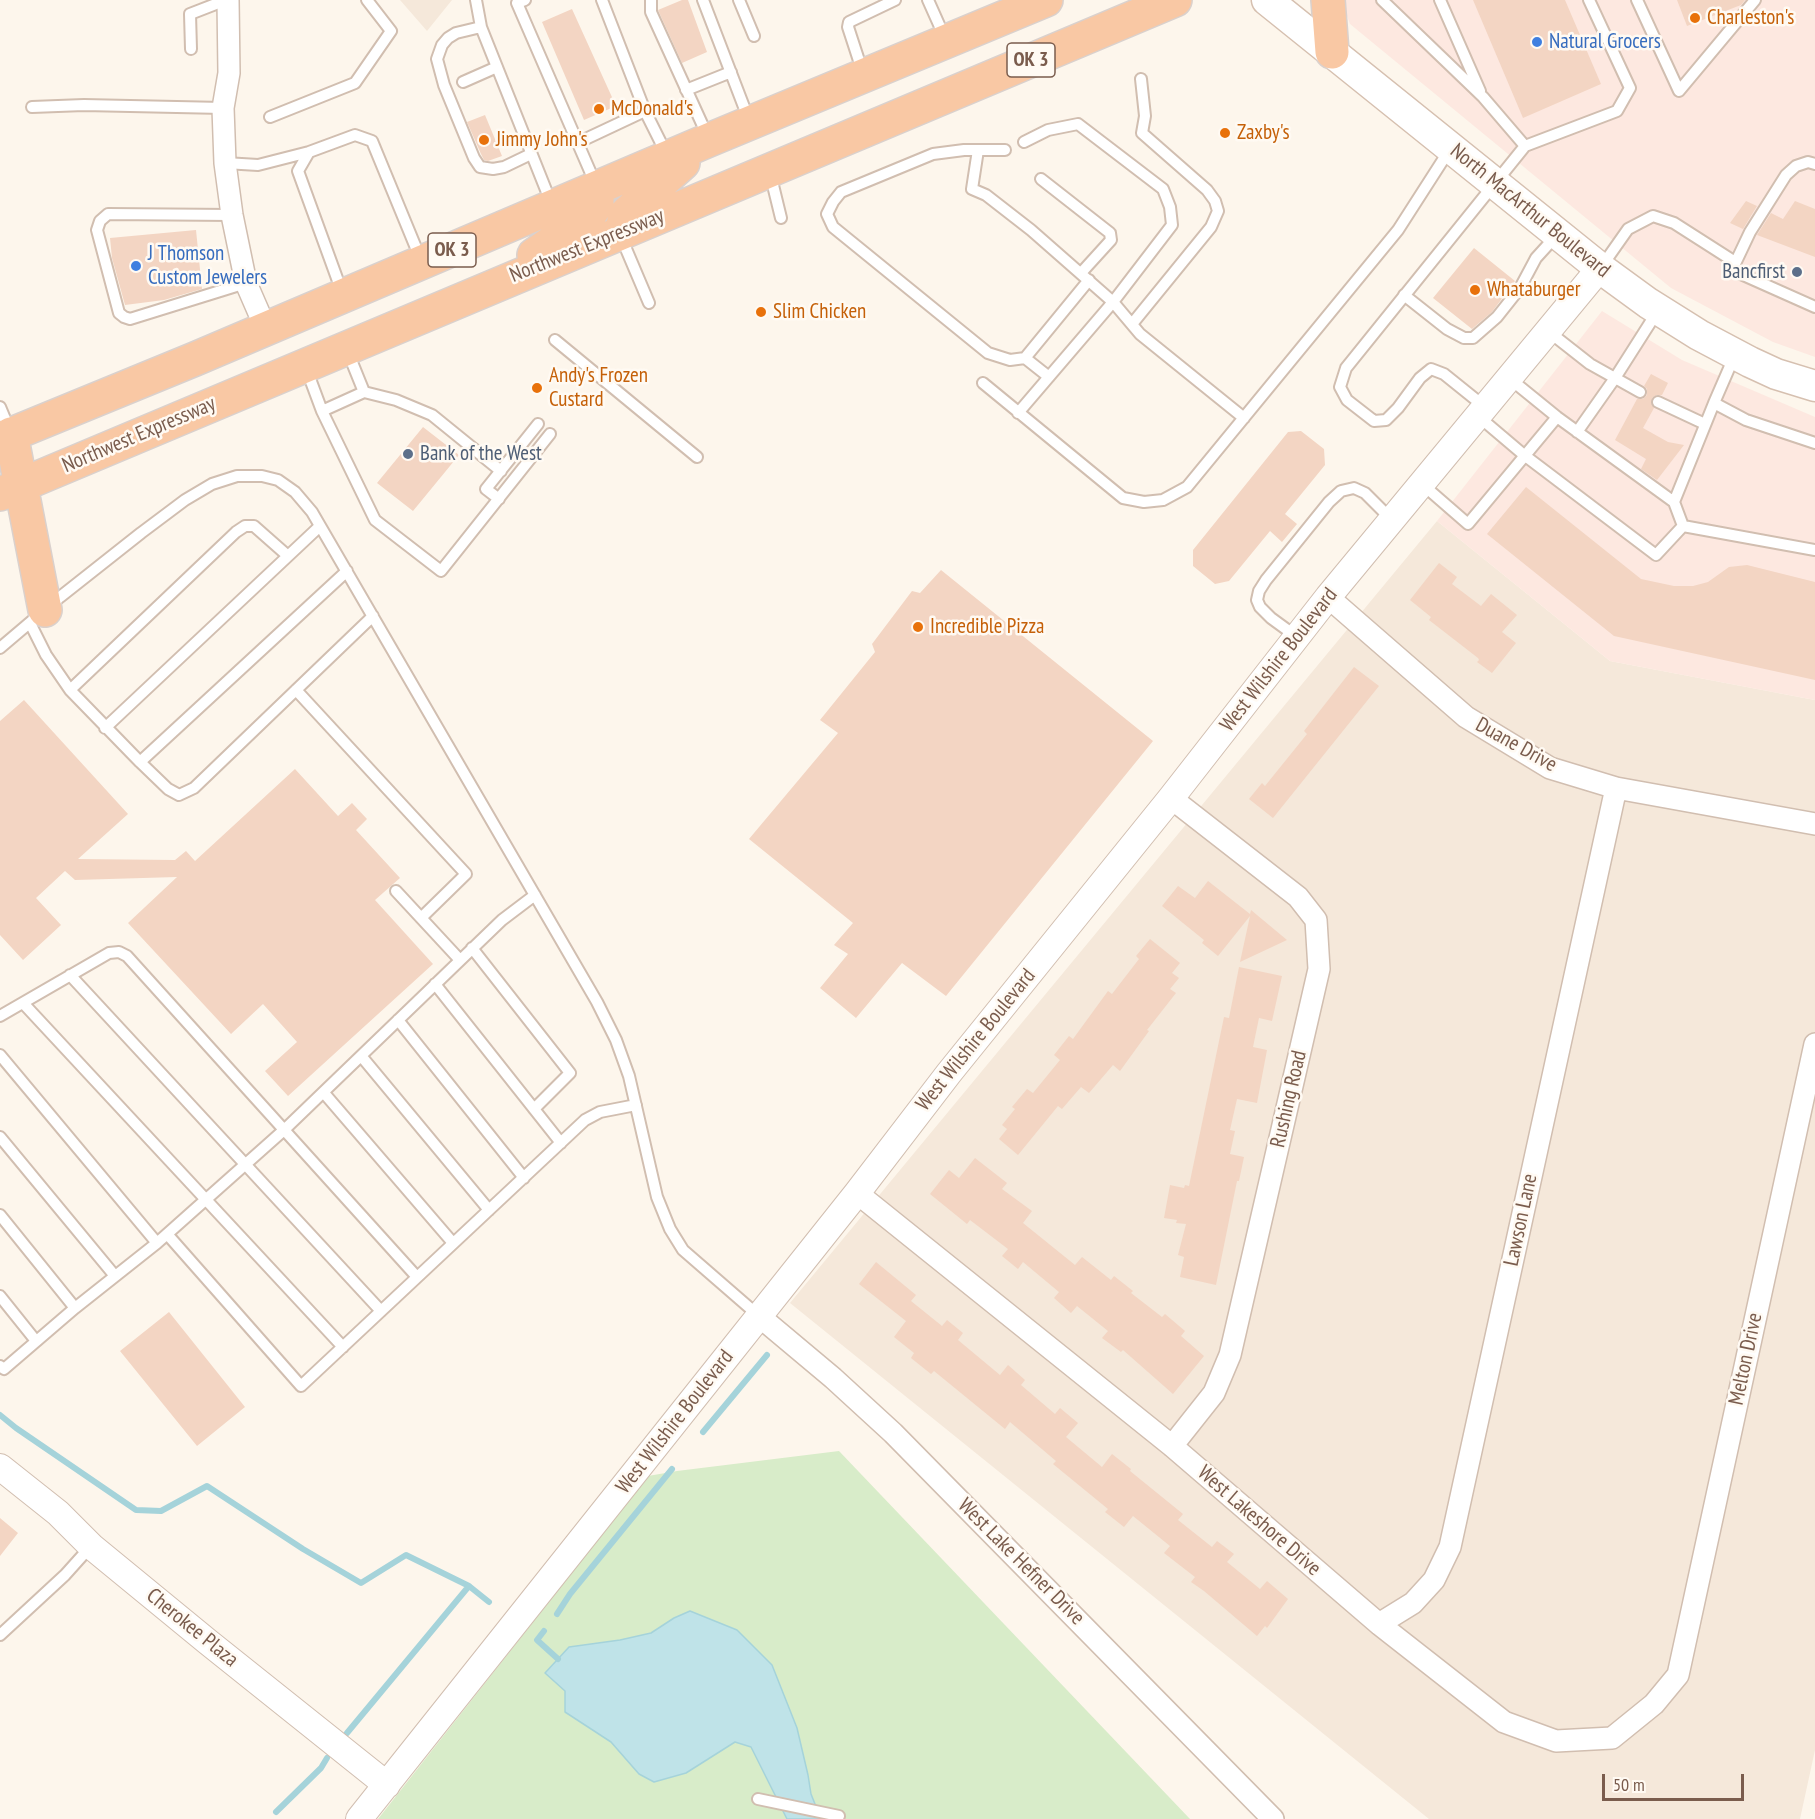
<!DOCTYPE html>
<style>
body{margin:0}
#map{position:relative;width:1815px;height:1819px;overflow:hidden;background:#fdf6ec;font-family:"PT Sans Narrow",sans-serif}
canvas{display:block}
.scale{position:absolute;left:1602px;top:1774px;width:142px;height:27px;box-sizing:border-box;border:3px solid #7a5c4d;border-top:0;padding-left:8px;font-size:18px;line-height:21px;white-space:nowrap;color:#7a5c4d;-webkit-text-stroke:4px #fffaf3;paint-order:stroke}
</style>
<div id="map">
<canvas width="1815" height="1819"></canvas>
<div class="scale">50 m</div>
</div>
<script>
const ctx = document.querySelector('canvas').getContext('2d');
ctx.lineJoin = 'round';
function paint(path, color) { ctx.fillStyle = color; ctx.fill(path, 'evenodd'); }
const poly = rows => new Path2D(rows.map(r => 'M' + r).join(''));
function trace(path, color, width, dash) { ctx.strokeStyle = color; ctx.lineWidth = width; ctx.lineCap = dash ? 'butt' : 'round'; ctx.setLineDash(dash || []); ctx.stroke(path); }
function label(font, color, halo, rows, align = 'center') {
  ctx.font = font + ' "PT Sans Narrow",sans-serif'; ctx.lineWidth = 5; ctx.setLineDash([]); ctx.textBaseline = 'middle'; ctx.strokeStyle = halo; ctx.fillStyle = color; for (const [text, x, y, turn = 0] of rows) {
    ctx.save(); ctx.translate(x, y); ctx.rotate((+turn || 0) * Math.PI / 180); ctx.textAlign = isNaN(turn) ? turn : align; if (halo) ctx.strokeText(text, 0, 0); ctx.fillText(text, 0, 0); ctx.restore();
  }
}
const residential = poly([
 [400,0,452,0,427,31],
 [1437,521,1610,661,1815,700,1815,1750,1800,1819,1429,1819,790,1303]
]);
const commercial = poly([
 [1341,0,1815,0,1815,357,1773,342,1671,288,1350,24],
 [1602,311,1682,360,1815,417,1815,700,1610,661,1437,521]
]);
const green = poly([
 [839,1451,1190,1819,378,1819,648,1476,677,1471]
]);
const water = poly([
 [690,1611,737,1630,772,1665,797,1728,808,1775,811,1794,821,1819,787,1819,751,1747,735,1742,686,1773,654,1782,639,1774,611,1742,565,1712,565,1691,545,1673,569,1647,620,1640,651,1633,674,1618,690,1611]
]);
const stream = poly([
 [0,1415,16,1428,136,1510,161,1511,207,1486,303,1549,361,1583,406,1555,469,1586],
 [703,1432,767,1355],
 [557,1614,570,1594,672,1469],
 [544,1631,537,1640,558,1659],
 [347,1733,469,1586,489,1602],
 [276,1812,321,1768,327,1758]
]);
const building = poly([
 [682,0,688,0,707,52,682,63,658,10],
 [1473,0,1565,0,1601,84,1523,118],
 [1677,0,1745,0,1741,5,1687,26],
 [572,9,616,106,584,120,542,22],
 [485,115,502,156,488,161,484,160,481,154,467,122],
 [1746,201,1757,206,1743,229,1730,223],
 [1795,201,1815,209,1815,257,1757,235,1771,213,1783,219],
 [196,230,202,289,164,300,125,305,112,258,110,238],
 [1474,248,1515,281,1492,312,1472,329,1433,298],
 [1651,374,1668,383,1662,395,1657,395,1652,398,1651,403,1654,408,1643,428,1668,442,1684,445,1657,480,1641,469,1646,459,1615,440,1637,399,1643,399,1647,395,1647,389,1644,386],
 [423,427,459,455,413,511,377,483],
 [1301,431,1324,449,1325,465,1285,514,1297,524,1282,542,1270,531,1229,581,1215,584,1193,566,1193,550,1288,432],
 [1526,487,1641,579,1674,586,1693,586,1708,582,1729,567,1747,565,1815,582,1815,680,1614,636,1487,534],
 [1439,563,1457,577,1452,584,1481,606,1491,594,1517,615,1502,632,1516,643,1492,673,1477,662,1479,660,1478,658,1429,620,1431,617,1410,600],
 [941,570,1153,741,946,996,902,963,856,1018,820,988,848,954,834,945,853,923,749,839,838,733,820,720,875,652,872,644,912,591,920,593],
 [1354,667,1379,686,1273,818,1249,799,1262,783,1265,786,1307,734,1304,731],
 [24,700,128,814,78,859,175,860,186,851,195,861,295,769,338,816,352,803,367,819,356,830,400,878,375,900,433,964,288,1096,265,1071,297,1042,263,1004,231,1034,128,923,177,877,75,880,65,871,36,898,61,925,23,960,0,935,0,721],
 [1208,881,1250,914,1251,910,1287,940,1240,962,1250,916,1218,956,1202,943,1204,940,1162,906,1178,886,1195,898],
 [1150,939,1180,963,1172,973,1179,978,1170,989,1176,993,1147,1030,1149,1031,1120,1071,1113,1065,1089,1093,1081,1087,1062,1109,1058,1106,1018,1155,999,1139,1007,1129,1002,1125,1015,1109,1012,1107,1027,1089,1033,1093,1060,1060,1054,1055,1069,1036,1073,1039,1108,991,1112,994,1139,959,1136,956],
 [1239,967,1282,976,1272,1021,1259,1018,1253,1047,1267,1050,1257,1103,1237,1099,1230,1130,1235,1131,1230,1154,1244,1157,1239,1181,1237,1181,1216,1285,1180,1277,1184,1257,1178,1255,1186,1224,1176,1223,1177,1220,1164,1218,1170,1185,1184,1188,1185,1185,1189,1186,1224,1017,1229,1018],
 [975,1158,1007,1183,1002,1189,1032,1211,1023,1223,1075,1265,1082,1257,1111,1280,1114,1276,1133,1291,1131,1293,1162,1317,1165,1314,1185,1331,1181,1336,1204,1356,1173,1394,1123,1350,1121,1352,1102,1338,1108,1331,1077,1306,1071,1313,1054,1298,1059,1292,1023,1262,1018,1269,1002,1256,1008,1249,970,1220,967,1224,930,1194,949,1170,959,1178],
 [876,1262,916,1295,911,1301,942,1326,947,1320,963,1333,958,1340,1000,1375,1008,1365,1025,1380,1021,1385,1055,1414,1060,1408,1078,1423,1066,1437,1102,1467,1112,1454,1131,1469,1130,1471,1183,1514,1178,1520,1212,1547,1217,1541,1234,1554,1227,1562,1260,1589,1267,1581,1288,1599,1267,1628,1265,1626,1257,1636,1204,1591,1191,1582,1195,1577,1164,1553,1170,1546,1133,1516,1124,1527,1105,1512,1108,1509,1053,1464,1056,1461,1010,1422,1005,1429,934,1371,931,1374,911,1358,914,1353,894,1337,906,1321,859,1284],
 [169,1312,245,1407,197,1446,120,1351],
 [0,1518,18,1533,0,1556]
]);
const service = poly([
 [476,0,481,27,552,205],
 [525,0,517,3,596,185],
 [602,0,645,111,667,155],
 [651,0,651,12,708,137],
 [703,0,749,120],
 [739,0,754,36],
 [928,0,945,38],
 [1382,0,1483,97,1525,146,1617,111,1630,88,1589,0],
 [1440,0,1480,91],
 [1637,0,1679,91,1755,0],
 [481,27,456,33,448,38,442,45,437,59,444,85,474,158,480,167,493,169,504,167,531,154],
 [191,49,190,14,226,0],
 [863,73,848,27,849,22,895,0],
 [463,82,497,67],
 [686,90,731,72],
 [32,107,84,105,223,108],
 [270,117,355,83,391,31,367,0],
 [577,143,645,111],
 [978,150,972,189,986,195,1031,230,1113,302,1140,334,1244,418],
 [1005,150,964,150,933,154,841,192,833,202,827,214,833,227,988,353,1010,360,1025,358,1089,280],
 [225,163,258,165,309,152],
 [1815,164,1808,162,1796,166,1786,175,1750,232,1732,270,1815,307],
 [770,173,781,218],
 [1041,179,1110,233,1111,240,1081,273],
 [232,215,108,214,100,221,97,230,119,313,124,317,130,319,246,283],
 [621,237,649,303],
 [1602,266,1628,229,1653,216,1674,223,1735,262],
 [342,292,298,171,309,152,355,135,372,141,421,260],
 [1404,295,1447,329,1464,338,1473,338,1497,317,1520,288,1536,258,1556,236],
 [1132,324,1211,227,1218,211,1215,201,1207,190,1142,133,1145,116,1141,79],
 [1548,331,1590,364,1640,392],
 [555,340,697,457],
 [347,350,364,392],
 [1025,358,1049,377],
 [306,368,322,411,375,520,441,571,550,434],
 [1509,378,1557,417,1674,502,1683,526,1815,550],
 [983,383,1123,498,1144,502,1163,500,1187,487,1398,230,1450,149],
 [1658,402,1705,424],
 [1714,403,1734,357],
 [0,407,10,431],
 [1485,407,1444,374,1431,369,1420,378,1398,408,1386,420,1374,421,1347,400,1340,387,1346,368,1525,146],
 [322,411,364,392,396,400,432,415,501,471],
 [1018,413,1113,302,1172,225,1170,207,1163,189,1078,124,1048,130,1024,142],
 [1478,416,1524,455,1656,555,1683,526],
 [1577,432,1615,378,1657,312],
 [1422,484,1468,524,1557,417],
 [499,499,486,489,538,424],
 [1674,502,1714,403,1746,420,1815,443],
 [30,623,46,655,70,690,140,762,168,789,179,795,194,788,373,616],
 [1297,637,1271,618,1260,607,1257,600,1259,591,1266,580,1329,502,1341,491,1354,488,1365,493,1392,520],
 [0,648,60,597,141,533,185,500,212,484,237,476,262,476,278,480,295,492,312,512,597,1002,616,1040,629,1076,657,1197,670,1229,683,1250,759,1316],
 [70,690,236,532,245,526,254,526,288,556],
 [296,690,466,874,421,918],
 [105,728,320,526],
 [140,762,347,571],
 [396,891,460,960],
 [472,948,570,1073,534,1109],
 [70,975,381,1311],
 [435,984,561,1143],
 [23,1003,343,1347],
 [0,1016,109,953,119,952,127,956,417,1277],
 [398,1020,524,1178],
 [0,1055,157,1243],
 [362,1057,489,1210],
 [324,1093,453,1243],
 [0,1137,115,1276],
 [0,1215,75,1308],
 [167,1234,301,1386,585,1120,600,1112,636,1105],
 [0,1296,36,1341],
 [0,1366,4,1369,75,1308,157,1243,284,1130,502,920,535,895],
 [0,1635,65,1575,91,1546],
 [758,1799,839,1816]
]);
const minor = poly([
 [228,0,229,73,223,108,225,163,232,215,246,283,266,329],
 [1328,597,1466,717,1550,768,1616,788,1815,824],
 [1171,798,1298,897,1316,920,1319,969,1230,1355,1214,1393,1172,1446],
 [857,1193,1172,1446,1379,1624,1504,1722,1556,1741,1612,1738,1654,1704,1678,1675,1815,1044],
 [759,1316,833,1378,893,1433,1273,1819],
 [1379,1624,1413,1603,1434,1580,1450,1547,1616,788]
]);
const tertiary = poly([
 [0,1467,58,1513,91,1546,208,1642,387,1785],
 [359,1819,857,1193,949,1073,1171,798,1328,597,1600,268]
]);
const secondary = poly([
 [1267,0,1600,268,1648,303,1699,335,1750,362,1776,374,1815,386]
]);
const trunk = poly([
 [1328,0,1332,52],
 [620,233,627,213,683,163],
 [534,255,575,226,585,221,597,204,597,189],
 [11,434,45,610],
 [0,439,195,359,709,140,1046,0],
 [0,494,1175,0]
]);
const markers = [
 [1695,18,6,"#e8710a"],
 [1537,42,6,"#3f7fe0"],
 [599,109,6,"#e8710a"],
 [1225,133,6,"#e8710a"],
 [484,140,6,"#e8710a"],
 [136,266,6,"#3f7fe0"],
 [1797,272,6,"#5c6f8a"],
 [1475,290,6,"#e8710a"],
 [761,312,6,"#e8710a"],
 [537,388,6,"#e8710a"],
 [408,454,6,"#5c6f8a"],
 [918,627,6,"#e8710a"]
];
const shields = [
 [1031,60,48],
 [452,250,48]
];
const shieldNames = [
 ["OK 3",1031,60],
 ["OK 3",452,250]
];
const foodNames = [
 ["Charleston's",1707,18],
 ["McDonald's",611,109],
 ["Zaxby's",1237,133],
 ["Jimmy John's",496,140],
 ["Whataburger",1487,290],
 ["Slim Chicken",773,312],
 ["Andy's Frozen",549,376],
 ["Custard",549,400],
 ["Incredible Pizza",930,627]
];
const shopNames = [
 ["Natural Grocers",1549,42],
 ["J Thomson",148,254],
 ["Custom Jewelers",148,278]
];
const streetNames = [
 ["North MacArthur Boulevard",1530,211,39],
 ["Northwest Expressway",587,246,-22],
 ["Northwest Expressway",139,435,-23],
 ["West Wilshire Boulevard",1279,660,-52],
 ["Duane Drive",1516,745,29],
 ["West Wilshire Boulevard",976,1040,-51],
 ["Rushing Road",1289,1099,-77],
 ["Lawson Lane",1521,1220,-78],
 ["Melton Drive",1746,1359,-78],
 ["West Wilshire Boulevard",675,1422,-52],
 ["West Lakeshore Drive",1259,1521,41],
 ["West Lake Hefner Drive",1021,1562,45],
 ["Cherokee Plaza",192,1628,39]
];
const serviceNames = [
 ["Bancfirst",1785,272],
 ["Bank of the West",420,454,"left"]
];
paint(residential, '#f5e8da');
paint(commercial, '#fde8e0');
paint(green, '#d8ecc9');
paint(water, '#bfe3e8');
trace(water, '#a5d3da', 1.5);
trace(stream, '#a5d3da', 6);
paint(building, '#f3d5c3');
trace(service, '#d1beb0', 14);
trace(minor, '#d1beb0', 24);
trace(tertiary, '#d1beb0', 28);
trace(secondary, '#d6c0b0', 33);
trace(trunk, '#dad1cd', 36);
trace(service, '#fff', 10);
trace(minor, '#fff', 21);
trace(tertiary, '#fff', 26);
trace(secondary, '#fff', 30);
trace(trunk, '#f9c8a4', 33);
for (const [x, y, r, color] of markers) { const dot = new Path2D(); dot.arc(x, y, r, 0, 2 * Math.PI); ctx.fillStyle = color; ctx.fill(dot); trace(dot, '#fffaf3', 2); }
for (const [x, y, w] of shields) { const box = new Path2D(); box.roundRect(x - w / 2, y - 17, w, 34, 4.5); ctx.fillStyle = '#fffaf3'; ctx.fill(box); trace(box, '#7a5c4d', 1.5); }
label('bold 20px', '#7a5c4d', null, shieldNames);
label('21px', '#c56008', '#fffaf3', foodNames, 'left');
label('21px', '#366cbe', '#fffaf3', shopNames, 'left');
label('21px', '#7a5c4d', '#fffaf3', streetNames);
label('21px', '#4e5e75', '#fffaf3', serviceNames, 'right');
</script>
